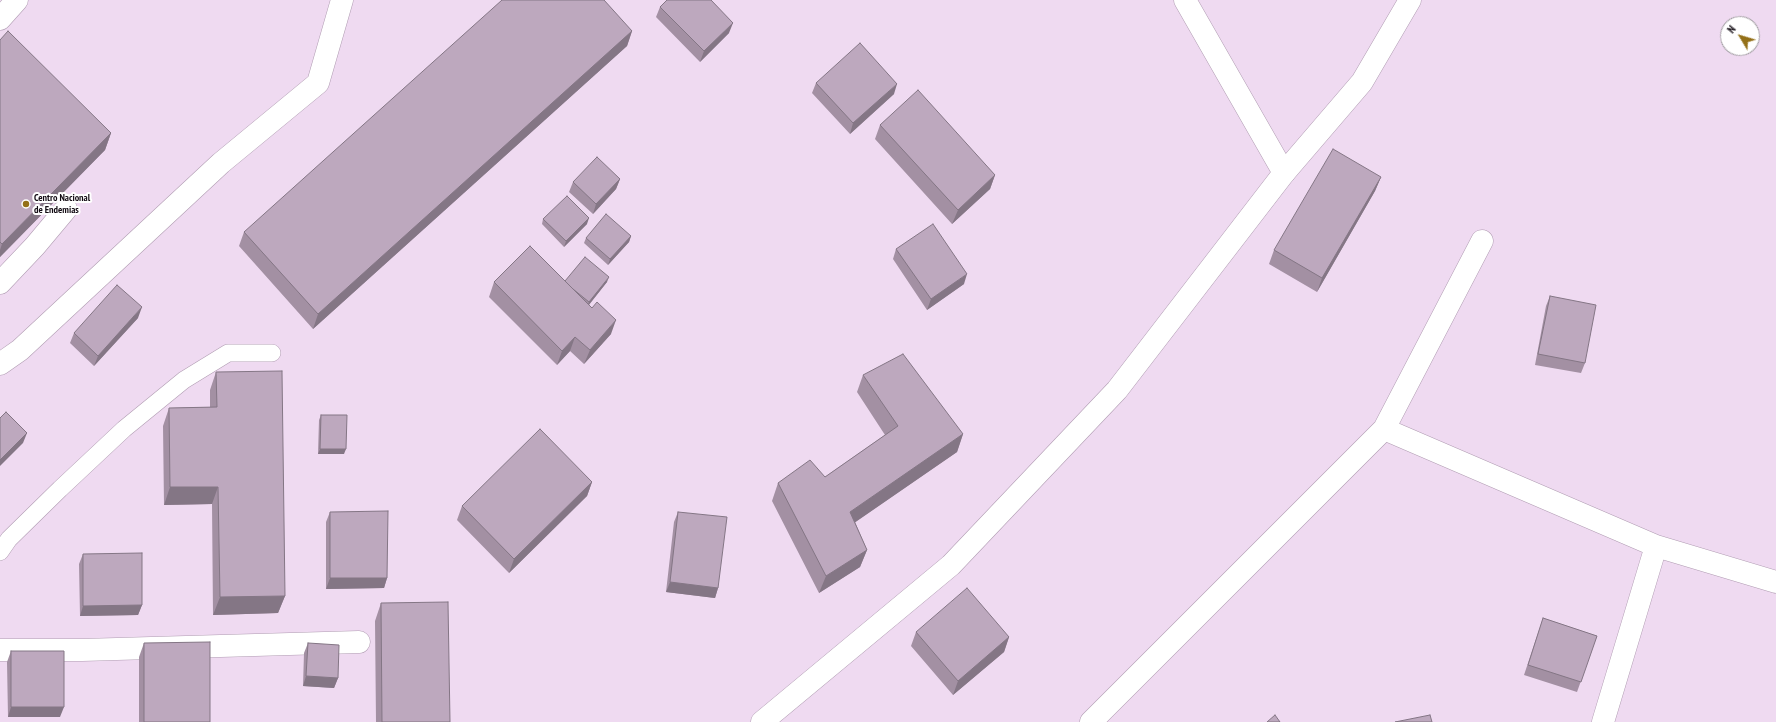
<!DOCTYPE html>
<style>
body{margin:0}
#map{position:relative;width:1776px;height:722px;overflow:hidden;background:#efdaf1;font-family:"PT Sans Narrow",sans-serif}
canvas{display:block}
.north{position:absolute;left:1720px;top:16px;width:40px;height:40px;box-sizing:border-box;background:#fff;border:1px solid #a09da1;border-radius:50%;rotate:308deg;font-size:11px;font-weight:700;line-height:16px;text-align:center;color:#120b13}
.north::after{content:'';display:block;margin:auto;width:14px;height:18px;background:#947018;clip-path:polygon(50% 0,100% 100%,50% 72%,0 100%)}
</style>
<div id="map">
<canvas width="1776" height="722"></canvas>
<div class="north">N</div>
</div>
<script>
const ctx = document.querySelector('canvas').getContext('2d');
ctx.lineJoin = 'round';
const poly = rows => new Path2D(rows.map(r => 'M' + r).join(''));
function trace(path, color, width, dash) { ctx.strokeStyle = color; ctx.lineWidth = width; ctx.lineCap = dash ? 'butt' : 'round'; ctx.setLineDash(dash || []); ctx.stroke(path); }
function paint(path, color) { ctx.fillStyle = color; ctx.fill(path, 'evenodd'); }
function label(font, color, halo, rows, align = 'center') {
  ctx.font = font + ' "PT Sans Narrow",sans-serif'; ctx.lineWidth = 4; ctx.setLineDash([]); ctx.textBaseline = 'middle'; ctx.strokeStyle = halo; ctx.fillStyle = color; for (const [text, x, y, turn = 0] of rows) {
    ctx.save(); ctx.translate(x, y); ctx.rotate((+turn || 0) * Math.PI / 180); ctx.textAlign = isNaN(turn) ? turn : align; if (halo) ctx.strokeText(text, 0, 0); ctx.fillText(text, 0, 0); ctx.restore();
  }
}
const service = poly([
 [0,552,9,539,60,489,124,429,184,380,228,353,272,353]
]);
const minor = poly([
 [0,19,17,0],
 [1284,173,1362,82,1410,0],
 [0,283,35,246,66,209],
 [0,364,20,350,221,163,318,83,342,0],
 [1384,429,1482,241],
 [0,650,82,650,359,642],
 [1091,722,1384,429,1656,546,1776,582],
 [1603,722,1656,546]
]);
const tertiary = poly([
 [762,722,951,565,1117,390,1284,173,1185,0]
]);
const wall = poly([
 [660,7,729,33,700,62,656,17],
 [632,31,627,46,313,329,239,246,244,232],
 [0,40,111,133,105,150,0,257],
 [816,83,894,94,850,134,812,93],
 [880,125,995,175,990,189,952,224,875,139],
 [1381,177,1375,191,1317,292,1269,264,1274,250],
 [620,179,616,189,593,214,569,192,573,182],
 [543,219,587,224,564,247,542,224],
 [631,236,629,242,608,265,584,243,586,238],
 [896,249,964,284,927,310,893,259],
 [565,281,607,282,589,305,611,334,584,364,570,351,557,365,489,297,494,282],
 [1550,296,1585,363,1581,373,1535,365,1546,306],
 [138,318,94,366,70,343,74,333],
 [216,372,285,596,278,613,213,615,212,504,164,505,163,426,169,408,210,407,210,390],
 [863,375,963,434,957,452,855,522,867,550,860,567,819,593,772,501,778,483,825,477,885,435,857,392],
 [321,415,344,454,318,454,319,420],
 [592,482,587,496,509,573,457,520,462,506],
 [330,512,387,578,384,588,326,589,326,522],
 [678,512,718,588,715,598,666,592,674,522],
 [83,554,142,605,138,615,80,616,79,564],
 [381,603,450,722,376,722,375,621],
 [1543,618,1597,636,1577,692,1524,675],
 [916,632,1009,637,1004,652,953,695,911,646],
 [144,643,210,722,139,722,139,657],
 [308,643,338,678,334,688,303,686,304,653],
 [11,651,60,717,8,717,7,662]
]);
const shadedWall = poly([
 [733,23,729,33,700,62,704,51],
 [632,31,627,46,313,329,318,314],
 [897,84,894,94,850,134,853,123],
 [111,133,105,150,0,257,0,250,2,244],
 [995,175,990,189,952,224,958,210],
 [1381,177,1375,191,1317,292,1322,278],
 [620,179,616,189,593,214,596,204],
 [589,218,587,224,564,247,566,241],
 [631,236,629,242,608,265,610,259],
 [967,274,964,284,927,310,931,299],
 [609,277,607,282,587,307,589,302],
 [142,307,138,318,94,366,98,356],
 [616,320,611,334,584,364,590,350],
 [575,337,570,351,557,365,562,351],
 [27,433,23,443,0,466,0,460],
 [963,434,957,452,844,530,850,512],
 [320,449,346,449,344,454,318,454],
 [592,482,587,496,509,573,514,559],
 [170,487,218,487,212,504,164,505],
 [867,550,860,567,819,593,826,576],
 [330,578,387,578,384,588,326,589],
 [670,582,718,588,715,598,666,592],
 [285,596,278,613,213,615,220,597],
 [142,605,138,615,80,616,83,606],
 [1009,637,1004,652,953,695,958,681],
 [306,676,338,678,334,688,303,686],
 [11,707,64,707,60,717,8,717]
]);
const building = poly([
 [502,0,604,0,632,31,318,314,244,232,502,0],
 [667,0,711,0,733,23,704,51,660,7,667,0],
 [8,31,111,133,2,244,0,242,0,40,8,31],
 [860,43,897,84,853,123,816,83,860,43],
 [918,90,995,175,958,210,880,125,918,90],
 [1333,149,1381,177,1322,278,1274,250,1333,149],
 [597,157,620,179,596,204,573,182,597,157],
 [567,196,589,218,566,241,543,219,567,196],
 [606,214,631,236,610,259,586,238,606,214],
 [933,224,967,274,931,299,896,249,933,224],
 [530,246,592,308,597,302,616,320,590,350,575,337,562,351,494,282,530,246],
 [585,257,609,277,589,302,573,289,565,281,585,257],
 [117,285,142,307,98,356,74,333,117,285],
 [1550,296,1596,305,1585,363,1538,354,1550,296],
 [903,354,963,434,850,512,867,550,826,576,778,483,810,460,825,477,898,426,863,375,903,354],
 [282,371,285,596,220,597,218,487,170,487,169,408,217,407,216,372,282,371],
 [6,412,27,433,0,460,0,418,6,412],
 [321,415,347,415,346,449,320,449,321,415],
 [540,429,592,482,514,559,462,506,540,429],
 [388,511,387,578,330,578,330,512,388,511],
 [678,512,727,517,718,588,670,582,678,512],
 [142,553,142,605,83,606,83,554,142,553],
 [967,588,1009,637,958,681,916,632,967,588],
 [448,602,450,722,382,722,381,603,448,602],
 [1543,618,1597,636,1581,682,1528,665,1543,618],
 [210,642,210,722,144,722,144,643,210,642],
 [308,643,339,645,338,678,306,676,308,643],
 [11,651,64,651,64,707,11,707,11,651],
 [1275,715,1280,722,1267,722,1275,715],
 [1430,715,1432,722,1395,722,1430,715]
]);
const markers = [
 [26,204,4,"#947018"]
];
const poiNames = [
 ["Centro Nacional",34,198],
 ["de Endemias",34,210]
];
trace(service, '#b09cb2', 18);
trace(minor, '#b09cb2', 23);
trace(tertiary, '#b09cb2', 23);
trace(service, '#fff', 17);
trace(minor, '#fff', 22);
trace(tertiary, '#fff', 22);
paint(wall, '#a390a3');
paint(shadedWall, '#847685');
paint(building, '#bda8be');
trace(building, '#847685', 1);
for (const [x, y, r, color] of markers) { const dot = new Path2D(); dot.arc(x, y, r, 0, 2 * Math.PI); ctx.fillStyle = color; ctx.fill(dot); trace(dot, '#fff', 1.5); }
label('bold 10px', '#120b13', '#fff', poiNames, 'left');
</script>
